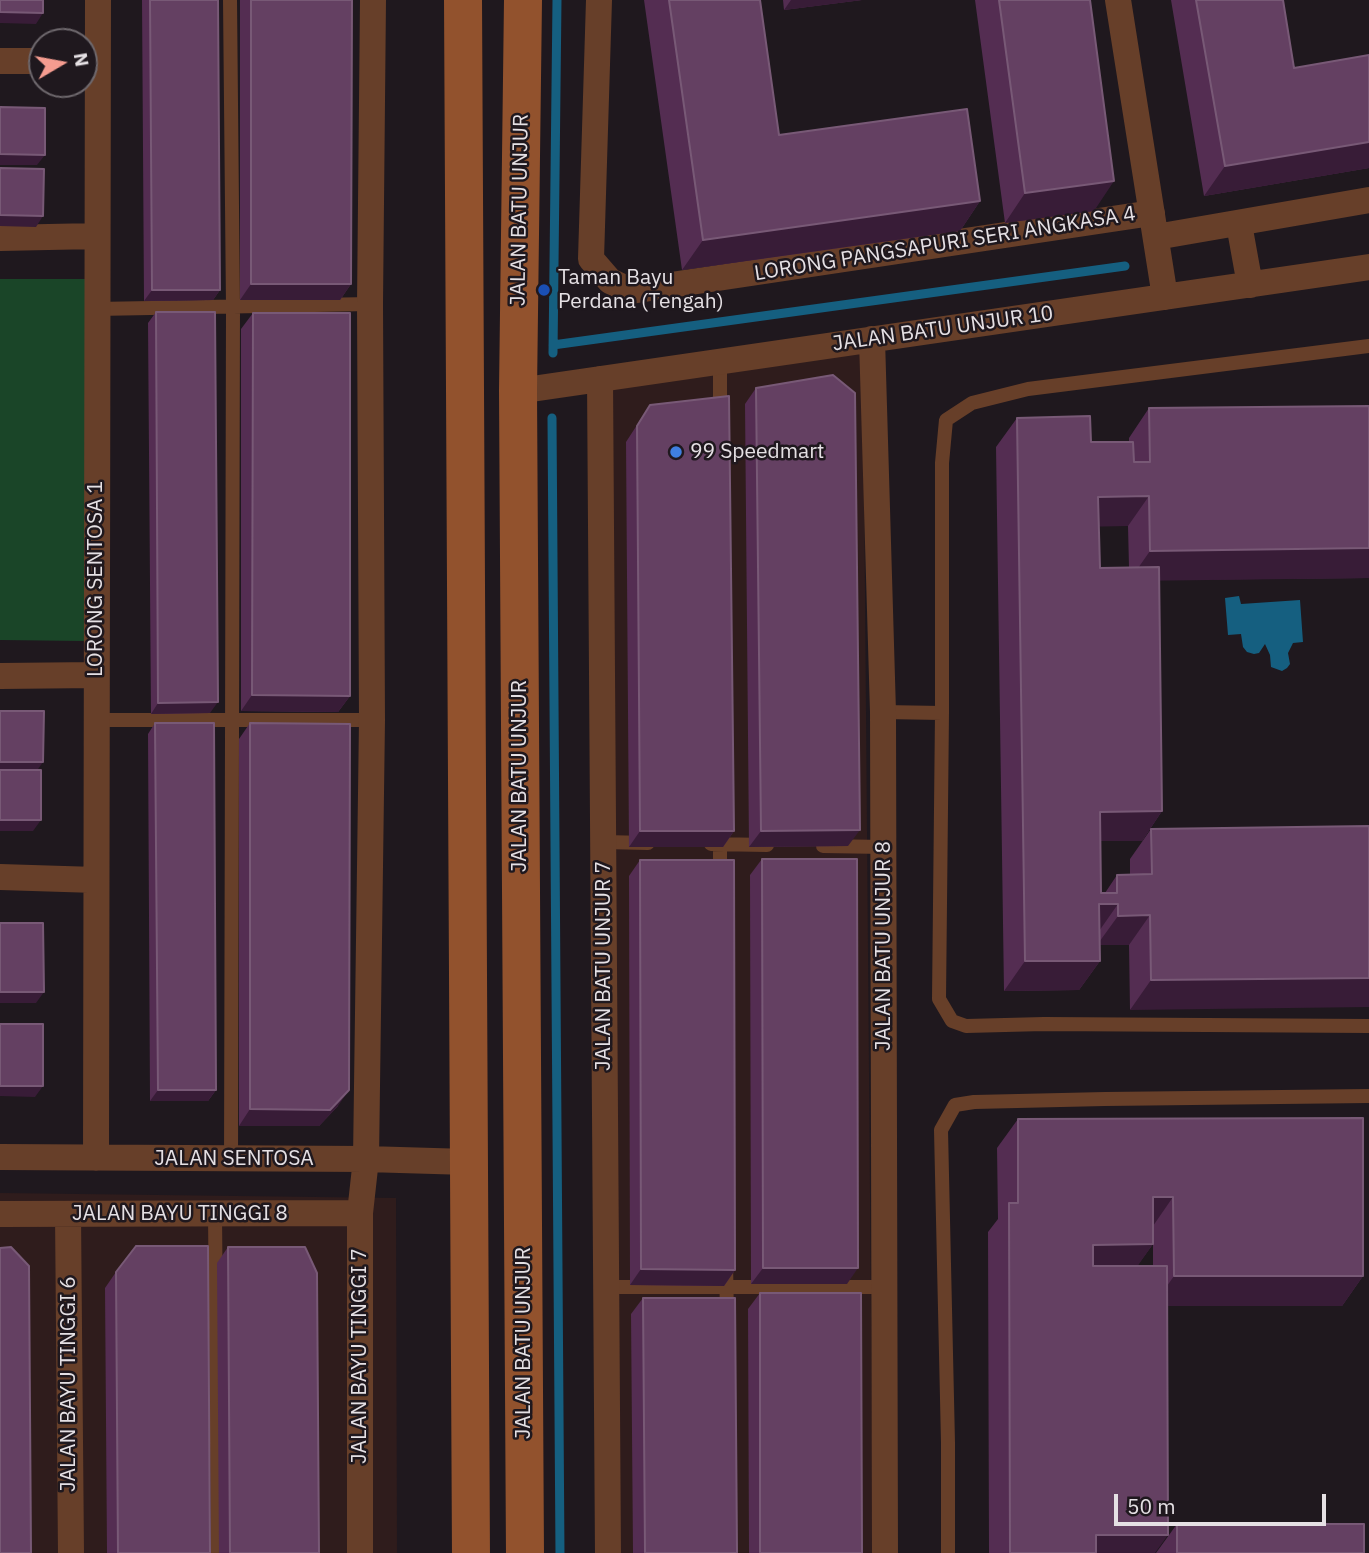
<!DOCTYPE html>
<style>
body{margin:0}
#map{position:relative;width:1369px;height:1553px;overflow:hidden;background:#1f181e;font-family:"IBM Plex Sans",sans-serif}
canvas{display:block}
.north{position:absolute;left:28px;top:28px;width:70px;height:70px;box-sizing:border-box;background:#1f181e;border:2px solid #6e686d;border-radius:50%;rotate:80deg;font-size:19px;font-weight:700;line-height:28px;text-align:center;color:#e5e0e4}
.north::after{content:'';display:block;margin:auto;width:24px;height:32px;background:#f59c90;clip-path:polygon(50% 0,100% 100%,50% 72%,0 100%)}
.scale{position:absolute;left:1114px;top:1494px;width:212px;height:32px;box-sizing:border-box;border:4px solid #e5e0e4;border-top:0;padding-left:9px;font-size:21px;line-height:24px;white-space:nowrap;color:#e5e0e4;-webkit-text-stroke:5px #1f181e;paint-order:stroke}
</style>
<div id="map">
<canvas width="1369" height="1553"></canvas>
<div class="north">N</div>
<div class="scale">50 m</div>
</div>
<script>
const ctx = document.querySelector('canvas').getContext('2d');
ctx.lineJoin = 'round';
function paint(path, color) { ctx.fillStyle = color; ctx.fill(path, 'evenodd'); }
const poly = rows => new Path2D(rows.map(r => 'M' + r).join(''));
function trace(path, color, width, dash) { ctx.strokeStyle = color; ctx.lineWidth = width; ctx.lineCap = dash ? 'butt' : 'round'; ctx.setLineDash(dash || []); ctx.stroke(path); }
function label(font, color, halo, rows, align = 'center') {
  ctx.font = font + ' "IBM Plex Sans",sans-serif'; ctx.lineWidth = 5; ctx.setLineDash([]); ctx.textBaseline = 'middle'; ctx.strokeStyle = halo; ctx.fillStyle = color; for (const [text, x, y, turn = 0] of rows) {
    ctx.save(); ctx.translate(x, y); ctx.rotate((+turn || 0) * Math.PI / 180); ctx.textAlign = isNaN(turn) ? turn : align; if (halo) ctx.strokeText(text, 0, 0); ctx.fillText(text, 0, 0); ctx.restore();
  }
}
const commercial = poly([
 [863,350,873,1553,617,1553,612,389],
 [0,1193,396,1198,397,1553,0,1553]
]);
const green = poly([
 [0,279,86,279,85,641,0,640]
]);
const water = poly([
 [1239,596,1241,604,1300,600,1303,642,1293,643,1288,653,1290,664,1287,668,1282,671,1271,667,1270,655,1265,644,1259,653,1254,654,1247,652,1243,647,1241,634,1228,635,1225,598]
]);
const stream = poly([
 [553,345,1125,266],
 [553,353,557,0],
 [552,418,560,1553]
]);
const lane = poly([
 [230,0,233,308,231,1160],
 [96,309,370,304],
 [720,416,720,362],
 [883,712,942,713,942,463,946,420,972,403,1028,389,1369,346],
 [942,713,939,999,952,1021,966,1026,1044,1024,1369,1026],
 [96,720,372,720],
 [720,829,720,878],
 [604,842,648,843],
 [711,844,767,845],
 [823,846,884,847],
 [215,1213,218,1553],
 [726,1263,727,1316],
 [606,1287,884,1287],
 [948,1553,948,1443,941,1130,955,1105,974,1102,1105,1099,1369,1096]
]);
const street = poly([
 [599,0,591,259,610,281,631,291,1152,213],
 [1118,0,1165,297],
 [0,61,42,61],
 [1239,224,1250,285],
 [1156,237,1369,200],
 [0,238,97,236],
 [872,339,883,712,885,1553],
 [600,379,608,1553],
 [518,391,1369,267],
 [0,676,96,675],
 [0,877,96,880],
 [0,1157,366,1159,468,1162],
 [96,1158,98,0],
 [0,1214,360,1213],
 [68,1214,71,1553],
 [360,1553,360,1213,366,1159,372,720,370,304,373,0]
]);
const secondary = poly([
 [463,0,471,1553],
 [523,0,518,391,525,1553]
]);
const wall = poly([
 [142,0,218,0,220,290,213,300,144,301],
 [240,0,352,0,351,284,340,300,240,300],
 [644,0,760,0,779,135,980,201,960,231,682,270],
 [783,0,862,0,784,10],
 [975,0,1090,0,1094,211,1005,223],
 [1171,0,1283,0,1294,68,1369,55,1369,168,1204,196],
 [156,312,210,713,151,714,148,323],
 [253,313,350,696,338,712,241,711,241,329],
 [756,388,848,846,749,847,745,404],
 [650,405,734,831,723,847,629,847,626,442],
 [1369,406,1369,578,1159,580,1162,811,1142,841,1101,841,1101,893,1105,893,1117,875,1130,875,1130,859,1151,829,1369,826,1130,1010,1129,945,1100,945,1100,961,1079,990,1004,991,996,447,1017,418,1091,442,1129,442,1129,438,1149,408],
 [1099,526,1128,526,1129,567,1100,568],
 [155,723,216,1090,208,1101,150,1101,148,734],
 [250,723,338,1106,319,1126,239,1126,239,739],
 [762,859,847,1284,751,1284,750,875],
 [640,860,735,1270,724,1286,630,1285,629,876],
 [1018,1119,1363,1276,1342,1306,1167,1306,1155,1553,989,1553,988,1232,998,1219,997,1148],
 [1153,1244,1153,1266,1137,1266],
 [228,1247,319,1553,219,1553,217,1263],
 [116,1272,210,1553,107,1553,105,1288],
 [760,1293,862,1553,749,1553,748,1309],
 [643,1298,737,1553,633,1553,631,1314],
 [1177,1524,1364,1553,1156,1553]
]);
const shadedWall = poly([
 [791,0,862,0,784,10],
 [0,12,43,13,36,24,0,23],
 [1369,142,1369,168,1204,196,1225,166],
 [0,154,45,155,37,165,0,165],
 [1114,181,1094,211,1005,223,1025,193],
 [980,201,960,231,682,270,703,240],
 [0,215,43,216,36,227,0,226],
 [251,284,351,284,340,300,240,300],
 [152,290,220,290,213,300,144,301],
 [1149,496,1128,526,1078,527,1098,497],
 [1369,548,1369,578,1129,581,1150,551],
 [252,695,350,696,338,712,241,711],
 [218,702,210,713,151,714,158,703],
 [0,762,43,762,36,772,0,772],
 [1162,811,1142,841,1080,841,1100,812],
 [0,820,41,820,33,831,0,831],
 [860,830,848,846,749,847,761,831],
 [640,831,734,831,723,847,629,847],
 [1099,904,1118,904,1097,934],
 [1150,915,1129,945,1097,945,1118,916],
 [1025,961,1100,961,1079,990,1004,991],
 [1369,978,1369,1007,1130,1010,1151,980],
 [0,992,44,992,36,1003,0,1003],
 [0,1086,43,1086,35,1097,0,1096],
 [158,1090,216,1090,208,1101,150,1101],
 [349,1090,338,1106,319,1126,239,1126,250,1109],
 [1153,1197,1173,1197,1153,1226],
 [1153,1244,1132,1274,1072,1274,1093,1245],
 [763,1268,858,1268,847,1284,751,1284],
 [641,1269,735,1270,724,1286,630,1285],
 [1174,1276,1363,1276,1342,1306,1153,1306],
 [1096,1535,1168,1535,1155,1553,1083,1553]
]);
const building = poly([
 [0,0,43,0,43,13,0,12,0,0],
 [150,0,218,0,220,290,152,290,150,0],
 [251,0,352,0,351,284,251,284,251,0],
 [669,0,760,0,779,135,967,109,980,201,703,240,669,0],
 [999,0,1090,0,1114,181,1025,193,999,0],
 [1196,0,1283,0,1294,68,1369,55,1369,142,1225,166,1196,0],
 [0,107,45,108,45,155,0,154,0,107],
 [0,168,44,169,43,216,0,215,0,168],
 [156,312,215,312,218,702,158,703,156,312],
 [253,313,350,313,350,696,252,695,253,313],
 [833,375,855,393,860,830,761,831,756,388,833,375],
 [729,396,734,831,640,831,637,426,650,405,729,396],
 [1369,406,1369,548,1150,551,1149,496,1098,497,1100,568,1159,567,1162,811,1100,812,1101,893,1117,893,1117,875,1152,874,1151,829,1369,826,1369,978,1151,980,1150,915,1118,916,1118,904,1099,904,1100,961,1025,961,1017,418,1090,416,1091,442,1133,442,1134,462,1150,462,1149,408,1369,406],
 [0,711,44,711,43,762,0,762,0,711],
 [155,723,214,723,216,1090,158,1090,155,723],
 [250,723,350,724,349,1090,330,1110,250,1109,250,723],
 [0,770,41,770,41,820,0,820,0,770],
 [762,859,857,859,858,1268,763,1268,762,859],
 [640,860,734,860,735,1270,641,1269,640,860],
 [0,923,43,923,44,992,0,992,0,923],
 [0,1024,43,1024,43,1086,0,1086,0,1024],
 [1363,1118,1363,1276,1174,1276,1173,1197,1153,1197,1153,1244,1093,1245,1093,1266,1167,1266,1168,1535,1096,1535,1096,1553,1010,1553,1009,1203,1018,1203,1018,1119,1363,1118],
 [136,1246,208,1246,210,1553,118,1553,116,1272,136,1246],
 [11,1247,29,1266,31,1553,0,1553,0,1248,11,1247],
 [228,1247,305,1247,317,1273,319,1553,230,1553,228,1247],
 [760,1293,861,1293,862,1553,760,1553,760,1293],
 [643,1298,735,1298,737,1553,645,1553,643,1298],
 [1177,1524,1364,1524,1364,1553,1177,1553,1177,1524]
]);
const markers = [
 [544,290,7,"#1a4fb4"],
 [676,452,7,"#3f7fe0"]
];
const streetNames = [
 ["JALAN BATU UNJUR",520,210,-89],
 ["LORONG PANGSAPURI SERI ANGKASA 4",945,244,-9],
 ["JALAN BATU UNJUR 10",943,329,-8],
 ["LORONG SENTOSA 1",96,579,-90],
 ["JALAN BATU UNJUR",520,776,-90],
 ["JALAN BATU UNJUR 8",884,946,-90],
 ["JALAN BATU UNJUR 7",604,966,-90],
 ["JALAN SENTOSA",234,1159],
 ["JALAN BAYU TINGGI 8",180,1214],
 ["JALAN BATU UNJUR",524,1343,-90],
 ["JALAN BAYU TINGGI 7",360,1356,-90],
 ["JALAN BAYU TINGGI 6",69,1384,-90]
];
const poiNames = [
 ["Taman Bayu",558,278],
 ["Perdana (Tengah)",558,302],
 ["99 Speedmart",690,452]
];
paint(commercial, '#2f1c1c');
paint(green, '#1a4528');
paint(water, '#155f80');
trace(stream, '#155f80', 9);
trace(lane, '#673f29', 14);
trace(street, '#673f29', 26);
trace(secondary, '#92522d', 38);
paint(wall, '#542d52');
paint(shadedWall, '#381c37');
paint(building, '#644062');
trace(building, '#785976', 2);
for (const [x, y, r, color] of markers) { const dot = new Path2D(); dot.arc(x, y, r, 0, 2 * Math.PI); ctx.fillStyle = color; ctx.fill(dot); trace(dot, '#1f181e', 2.5); }
label('21px', '#e5e0e4', '#1f181e', streetNames);
label('21px', '#e5e0e4', '#1f181e', poiNames, 'left');
</script>
